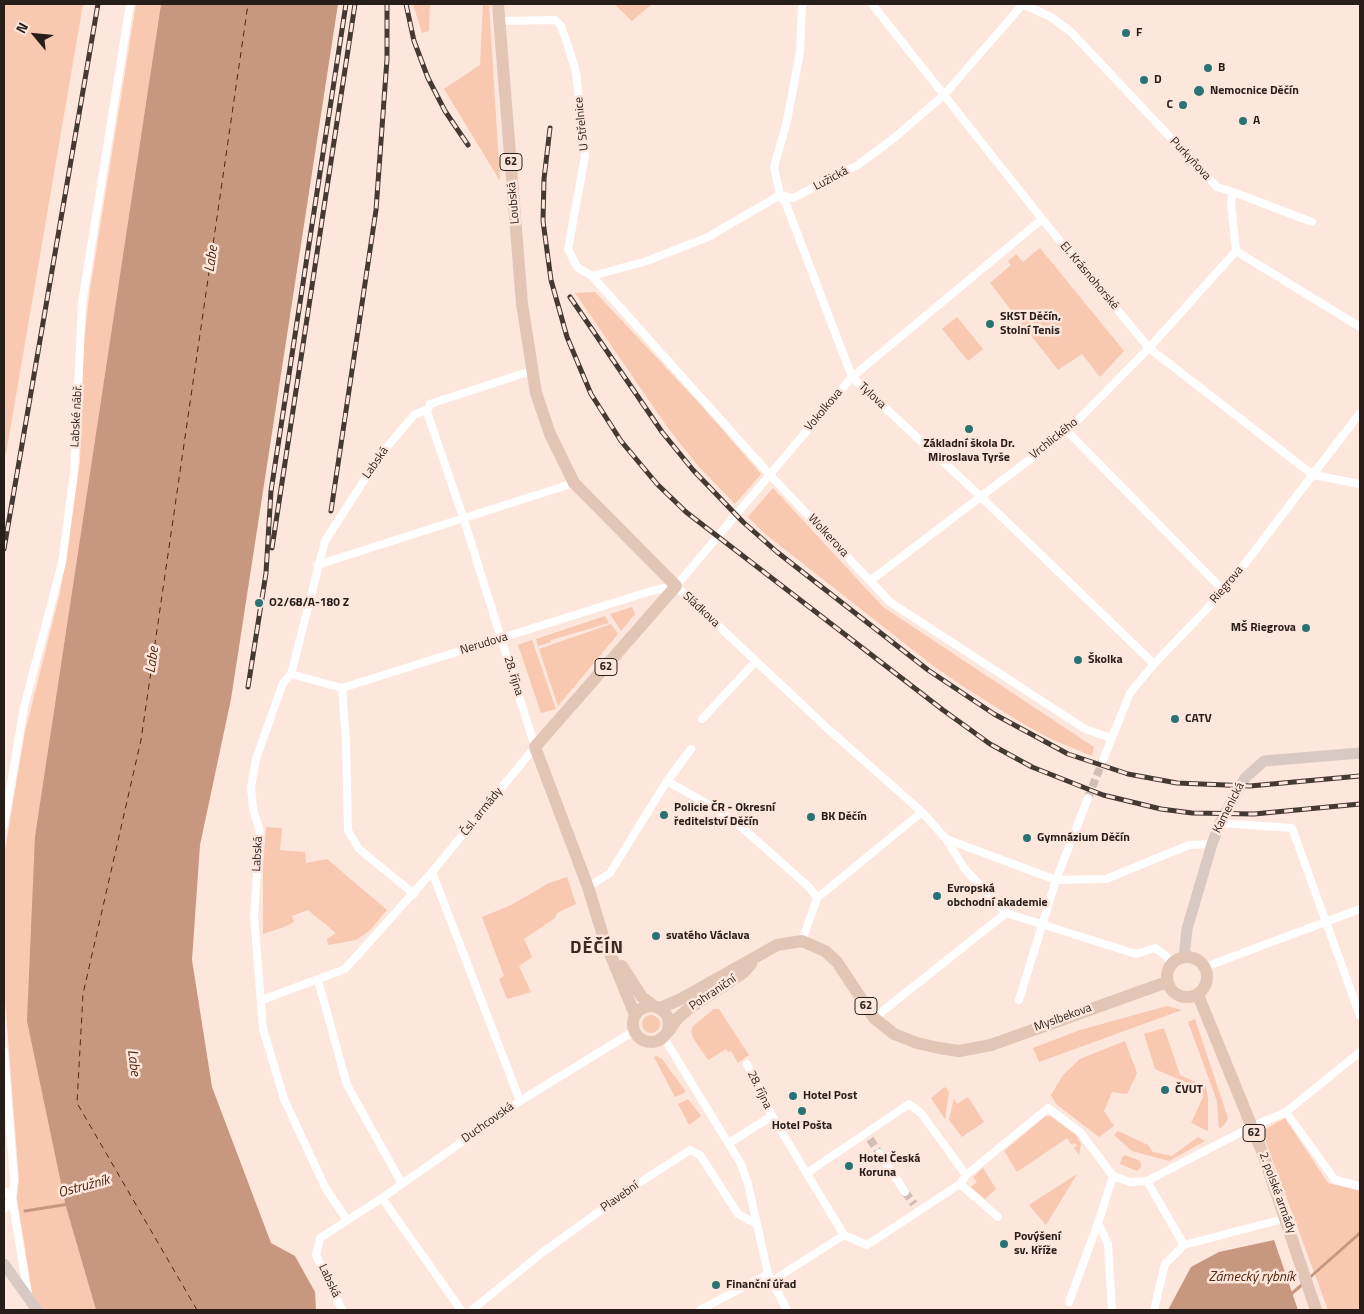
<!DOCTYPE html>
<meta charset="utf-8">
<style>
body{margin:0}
#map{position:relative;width:1364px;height:1314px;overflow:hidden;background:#fde6dc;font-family:"Titillium Web",sans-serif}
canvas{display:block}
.frame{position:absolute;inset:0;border:5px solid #281e19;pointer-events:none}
.north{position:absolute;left:10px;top:10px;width:50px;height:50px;-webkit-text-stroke:4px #fde6dc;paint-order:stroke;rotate:298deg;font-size:14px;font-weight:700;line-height:20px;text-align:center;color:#281e19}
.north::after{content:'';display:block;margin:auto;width:18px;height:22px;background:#281e19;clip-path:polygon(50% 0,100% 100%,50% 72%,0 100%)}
</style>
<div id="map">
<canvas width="1364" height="1314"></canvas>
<div class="frame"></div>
<div class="north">N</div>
</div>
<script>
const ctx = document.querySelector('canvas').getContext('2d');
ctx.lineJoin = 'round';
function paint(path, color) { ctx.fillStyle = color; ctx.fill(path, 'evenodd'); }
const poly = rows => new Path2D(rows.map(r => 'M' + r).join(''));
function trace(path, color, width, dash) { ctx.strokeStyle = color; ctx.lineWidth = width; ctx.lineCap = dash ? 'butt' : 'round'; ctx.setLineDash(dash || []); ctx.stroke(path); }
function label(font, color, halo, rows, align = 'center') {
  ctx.font = font + ' "Titillium Web",sans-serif'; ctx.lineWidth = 5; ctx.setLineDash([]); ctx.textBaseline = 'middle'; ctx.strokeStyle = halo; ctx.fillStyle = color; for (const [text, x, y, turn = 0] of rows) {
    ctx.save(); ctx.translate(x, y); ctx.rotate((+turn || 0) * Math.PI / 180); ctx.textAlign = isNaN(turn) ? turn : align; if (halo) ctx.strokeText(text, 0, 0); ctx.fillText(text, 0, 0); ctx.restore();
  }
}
const green = poly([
 [4,4,83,4,6,454,4,453],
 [136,4,161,4,35,836,66,1207,96,1310,43,1310,32,1293,17,1198,19,1180,4,986,4,856,25,732,60,593,80,462,84,340,90,290],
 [413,4,430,4,429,31,422,33],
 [483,4,489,4,500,181,444,89,480,65],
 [614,4,652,4,632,21],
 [1040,248,1124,351,1100,377,1082,354,1058,370,990,283,1011,265,1008,261,1016,254,1023,262],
 [595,292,699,403,761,474,735,504,698,466,668,428,575,293],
 [957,317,983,349,968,361,942,329],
 [773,488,883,607,1094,747,1092,756,1051,739,1025,725,967,689,932,665,764,533,748,517],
 [632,607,635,614,621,631,610,614],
 [605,616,609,623,551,640,551,642,538,646,536,639],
 [611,624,618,634,558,706,539,649],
 [532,640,556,709,541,713,518,645],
 [266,827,282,828,280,850,305,852,306,863,327,859,387,910,369,931,356,940,328,945,327,939,336,933,308,910,292,916,294,922,284,927,263,934,263,867],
 [567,877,576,904,557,913,555,918,524,939,532,957,519,966,531,992,507,999,499,979,504,976,482,917,511,905,549,883],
 [1167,1006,1182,1010,1039,1062,1033,1048,1080,1030],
 [714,1009,719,1009,749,1055,738,1063,731,1051,728,1052,726,1049,708,1060,693,1038,691,1031,693,1026],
 '642 1024a9 9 0 1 1 18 0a9 9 0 1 1-18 0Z',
 [1195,1019,1228,1118,1225,1124,1219,1129,1217,1101,1188,1022],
 [1164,1028,1180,1075,1206,1087,1208,1098,1208,1131,1191,1123,1203,1097,1201,1089,1155,1069,1144,1034],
 [1125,1041,1137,1073,1127,1094,1112,1092,1104,1111,1114,1126,1099,1137,1056,1104,1051,1095,1063,1075,1080,1059],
 [657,1056,662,1059,686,1092,675,1097,654,1057],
 [945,1087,949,1092,945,1119,931,1098],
 [968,1097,984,1122,962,1137,949,1120,954,1098,957,1104],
 [688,1099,701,1116,689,1125,678,1104],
 [1046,1116,1050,1116,1076,1135,1081,1144,1079,1155,1074,1148,1077,1146,1075,1143,1072,1145,1067,1138,1017,1172,1004,1151],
 [1285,1118,1328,1183,1360,1191,1360,1310,1328,1310,1262,1131],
 [1118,1131,1148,1145,1153,1152,1172,1156,1198,1137,1205,1141,1169,1161,1132,1151,1114,1135],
 [1125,1155,1140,1161,1141,1167,1137,1171,1120,1164,1122,1157],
 [983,1168,996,1189,985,1199,971,1187,977,1182,973,1177],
 [1077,1174,1046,1225,1029,1205]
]);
const water = poly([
 [161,4,338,4,231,699,200,845,192,960,212,1087,271,1243,295,1256,315,1292,316,1310,96,1310,66,1207,27,1021,35,836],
 [1274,1240,1298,1310,1168,1310,1191,1267,1219,1252]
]);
const stream = poly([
 [25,1211,69,1204],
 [1308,1279,1360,1233],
 [1290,1295,1304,1283]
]);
const ferry = poly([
 [197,1310,77,1103,83,994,141,740,248,4]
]);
const streetTunnel = poly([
 [1088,798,1103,760],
 [870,1139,879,1153],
 [905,1192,914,1204]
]);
const street = poly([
 [802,4,800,52,787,121,774,167,780,195,786,204,852,377,980,496,1154,664],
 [872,4,1042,219,1149,348,1313,475,1360,484],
 [1022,4,1051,17,1071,32,1217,187,1233,192,1231,203,1236,251,1360,327],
 [499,21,555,20,561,26,567,43,576,72,585,156,568,249,577,267,592,276,770,475,890,602,1085,729,1111,738],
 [1233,192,1312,222],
 [592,276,647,261,708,237,780,195,793,198,858,165,894,138,944,95,1023,4],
 [1067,431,1224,591],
 [317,565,574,483],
 [870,581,1067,431,1149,348,1236,251],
 [676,586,827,728,922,812,946,839,964,868,1006,913,1136,954,1155,948,1166,956,1171,964],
 [676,586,852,377,1042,219],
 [291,674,342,688,651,591,676,586],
 [342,688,346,741,348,831,359,849,414,894],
 [702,719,756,661],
 [1103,760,1130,693,1154,664,1224,591,1360,413],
 [667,781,718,810,739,825,809,887,817,898],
 [1220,823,1292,828,1360,1016],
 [4,825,24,707,62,563,74,472,82,303,130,4],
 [946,839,1056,880,1106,879,1189,845,1212,844],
 [432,872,520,1101],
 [588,887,610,873,667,781,691,749],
 [802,941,817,898,922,812],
 [1205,967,1360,909],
 [318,980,347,1085,402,1184],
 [262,1000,345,969,432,872,535,747,464,520,427,412,430,404,531,371],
 [1019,1000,1056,880,1088,798],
 [874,1018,1006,913],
 [664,1038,741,1164,748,1184,768,1274,787,1310],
 [4,1051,14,1179,12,1198,28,1295],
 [747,1064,772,1116,844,1235,867,1245,960,1184,966,1175,1048,1108,1080,1132,1113,1176,1130,1182,1147,1181,1251,1127,1286,1112,1360,1052],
 [1286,1112,1335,1180,1360,1186],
 [729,1143,772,1116],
 [879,1153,905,1192],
 [807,1173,909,1104,921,1113,966,1175],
 [1147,1181,1184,1245],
 [960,1184,998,1217],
 [4,1191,12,1198],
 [382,1198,461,1310],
 [4,1209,12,1198],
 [347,1220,326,1189,284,1099,263,1029,254,916,260,832,253,809,251,787,256,759,283,683,291,674,325,541,381,454,414,415,428,409],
 [1098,1223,1108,1244,1112,1310],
 [1184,1245,1287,1218],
 [772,1281,844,1235],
 [1069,1302,1098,1223,1113,1176],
 [342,1310,316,1255,320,1238,382,1198,520,1101,634,1031],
 [472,1310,543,1252,636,1185,690,1150,700,1155,738,1214,756,1224],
 [700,1310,768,1274],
 [1154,1310,1165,1264,1184,1245]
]);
const secondary = poly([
 [1184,957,1187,929,1212,844,1220,823,1245,778,1264,761,1360,753],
 [4,1264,37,1310]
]);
const primary = poly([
 [498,4,522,304,536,393,550,434,574,483,676,586,535,747,588,887,604,939,635,1015],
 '1167 977a20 20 0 1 1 40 0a20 20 0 1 1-40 0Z',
 [622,966,642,997,654,1006],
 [1198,995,1263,1154,1316,1310],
 '633 1024a18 18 0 1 1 36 0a18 18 0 1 1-36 0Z',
 [660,1008,681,999,777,945,802,941,825,951,837,962,874,1018,894,1034,917,1043,939,1048,959,1051,991,1045,1167,982],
 [669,1031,677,1019,687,1010,743,973,751,964]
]);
const rail = poly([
 [406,4,414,41,428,78,445,111,468,145],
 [550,128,544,179,543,221,551,280,567,337,591,394,621,441,657,484,686,512,943,710,990,744,1032,767,1103,795,1161,809,1192,813,1254,814,1360,804],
 [570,297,662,432,693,470,743,522,777,552,928,670,994,714,1068,754,1128,774,1177,783,1250,786,1360,776],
 [331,511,376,210,387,59,387,4],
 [272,548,355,4],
 [4,549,98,4],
 [248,687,266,573,271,491,346,4]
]);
const markers = [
 [1126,33,5,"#297375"],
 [1208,68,5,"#297375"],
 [1144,80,5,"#297375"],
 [1199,91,6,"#297375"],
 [1183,105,5,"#297375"],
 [1243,121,5,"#297375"],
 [990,324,5,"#297375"],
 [969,429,5,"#297375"],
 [259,603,5,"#297375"],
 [1306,628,5,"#297375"],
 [1078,660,5,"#297375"],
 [1175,719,5,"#297375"],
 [664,815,5,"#297375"],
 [811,817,5,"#297375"],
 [1027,838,5,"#297375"],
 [937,896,5,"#297375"],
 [656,936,5,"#297375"],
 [1165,1090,5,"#297375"],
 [793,1096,5,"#297375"],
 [802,1111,5,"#297375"],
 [849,1166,5,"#297375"],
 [1004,1244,5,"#297375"],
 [716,1285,5,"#297375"]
];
const shields = [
 [511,162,22],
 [606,667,22],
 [866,1006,22],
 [1254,1133,22]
];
const shieldNames = [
 ["62",511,162],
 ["62",606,667],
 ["62",866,1006],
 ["62",1254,1133]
];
const poiNames = [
 ["F",1136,33],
 ["B",1218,68],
 ["D",1154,80],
 ["Nemocnice Děčín",1210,91],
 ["C",1173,105,"right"],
 ["A",1253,121],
 ["SKST Děčín,",1000,317],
 ["Stolní Tenis",1000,331],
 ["Základní škola Dr.",969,444,"center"],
 ["Miroslava Tyrše",969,458,"center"],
 ["O2/68/A-180 Z",269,603],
 ["MŠ Riegrova",1296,628,"right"],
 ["Školka",1088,660],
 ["CATV",1185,719],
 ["Policie ČR - Okresní",674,808],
 ["ředitelství Děčín",674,822],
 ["BK Děčín",821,817],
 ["Gymnázium Děčín",1037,838],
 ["Evropská",947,889],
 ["obchodní akademie",947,903],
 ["svatého Václava",666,936],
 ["ČVUT",1175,1090],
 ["Hotel Post",803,1096],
 ["Hotel Pošta",802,1126,"center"],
 ["Hotel Česká",859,1159],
 ["Koruna",859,1173],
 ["Povýšení",1014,1237],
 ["sv. Kříže",1014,1251],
 ["Finanční úřad",726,1285]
];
const streetNames = [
 ["U Střelnice",582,124,-96],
 ["Purkyňova",1190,159,47],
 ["Lužická",831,179,-28],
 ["Loubská",514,203,-95],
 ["El. Krásnohorské",1089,276,50],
 ["Tylova",872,396,43],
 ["Vokolkova",824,410,-50],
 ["Labské nábř.",77,416,-87],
 ["Vrchlického",1054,439,-39],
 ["Labská",376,463,-55],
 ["Wolkerova",828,536,47],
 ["Riegrova",1227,585,-50],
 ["Sládkova",701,610,43],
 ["Nerudova",484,644,-17],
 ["28. října",513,676,73],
 ["Kamenická",1229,808,-63],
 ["Čsl. armády",482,812,-51],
 ["Labská",258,854,-87],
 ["Pohraniční",713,993,-34],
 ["Myslbekova",1063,1018,-20],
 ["28. října",759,1090,64],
 ["Duchcovská",488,1123,-35],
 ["2. polské armády",1277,1193,70],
 ["Plavební",620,1197,-35],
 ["Labská",329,1281,65]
];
const waterNames = [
 ["Labe",212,259,-82],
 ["Labe",153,660,-82],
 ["Labe",133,1063,83],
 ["Ostružník",84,1187,-15],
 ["Zámecký rybník",1252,1278]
];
const districtNames = [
 ["DĚČÍN",597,949]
];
paint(green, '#f8c8b0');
paint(water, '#c79780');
trace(stream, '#c79780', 3);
trace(ferry, '#52250a', 1, [6, 5]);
trace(streetTunnel, '#d2beb5', 8, [8, 4]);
trace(street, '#fff', 8);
trace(secondary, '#d8c9c2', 11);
trace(primary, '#e3c5b6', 12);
trace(rail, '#453933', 5);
trace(rail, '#fde6dc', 3, [9]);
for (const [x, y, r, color] of markers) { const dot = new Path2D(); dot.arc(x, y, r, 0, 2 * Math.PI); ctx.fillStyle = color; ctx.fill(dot); trace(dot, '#fde6dc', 2); }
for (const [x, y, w] of shields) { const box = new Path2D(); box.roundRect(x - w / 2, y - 8.5, w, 17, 4); ctx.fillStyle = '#fde6dc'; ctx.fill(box); trace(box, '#281e19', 1); }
label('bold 11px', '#281e19', null, shieldNames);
label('bold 12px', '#281e19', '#fde6dc', poiNames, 'left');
label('12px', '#281e19', '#fde6dc', streetNames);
label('italic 14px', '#52250a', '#fde6dc', waterNames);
ctx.letterSpacing = '1px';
label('bold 18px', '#3c281e', '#fde6dc', districtNames);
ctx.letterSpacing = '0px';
</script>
